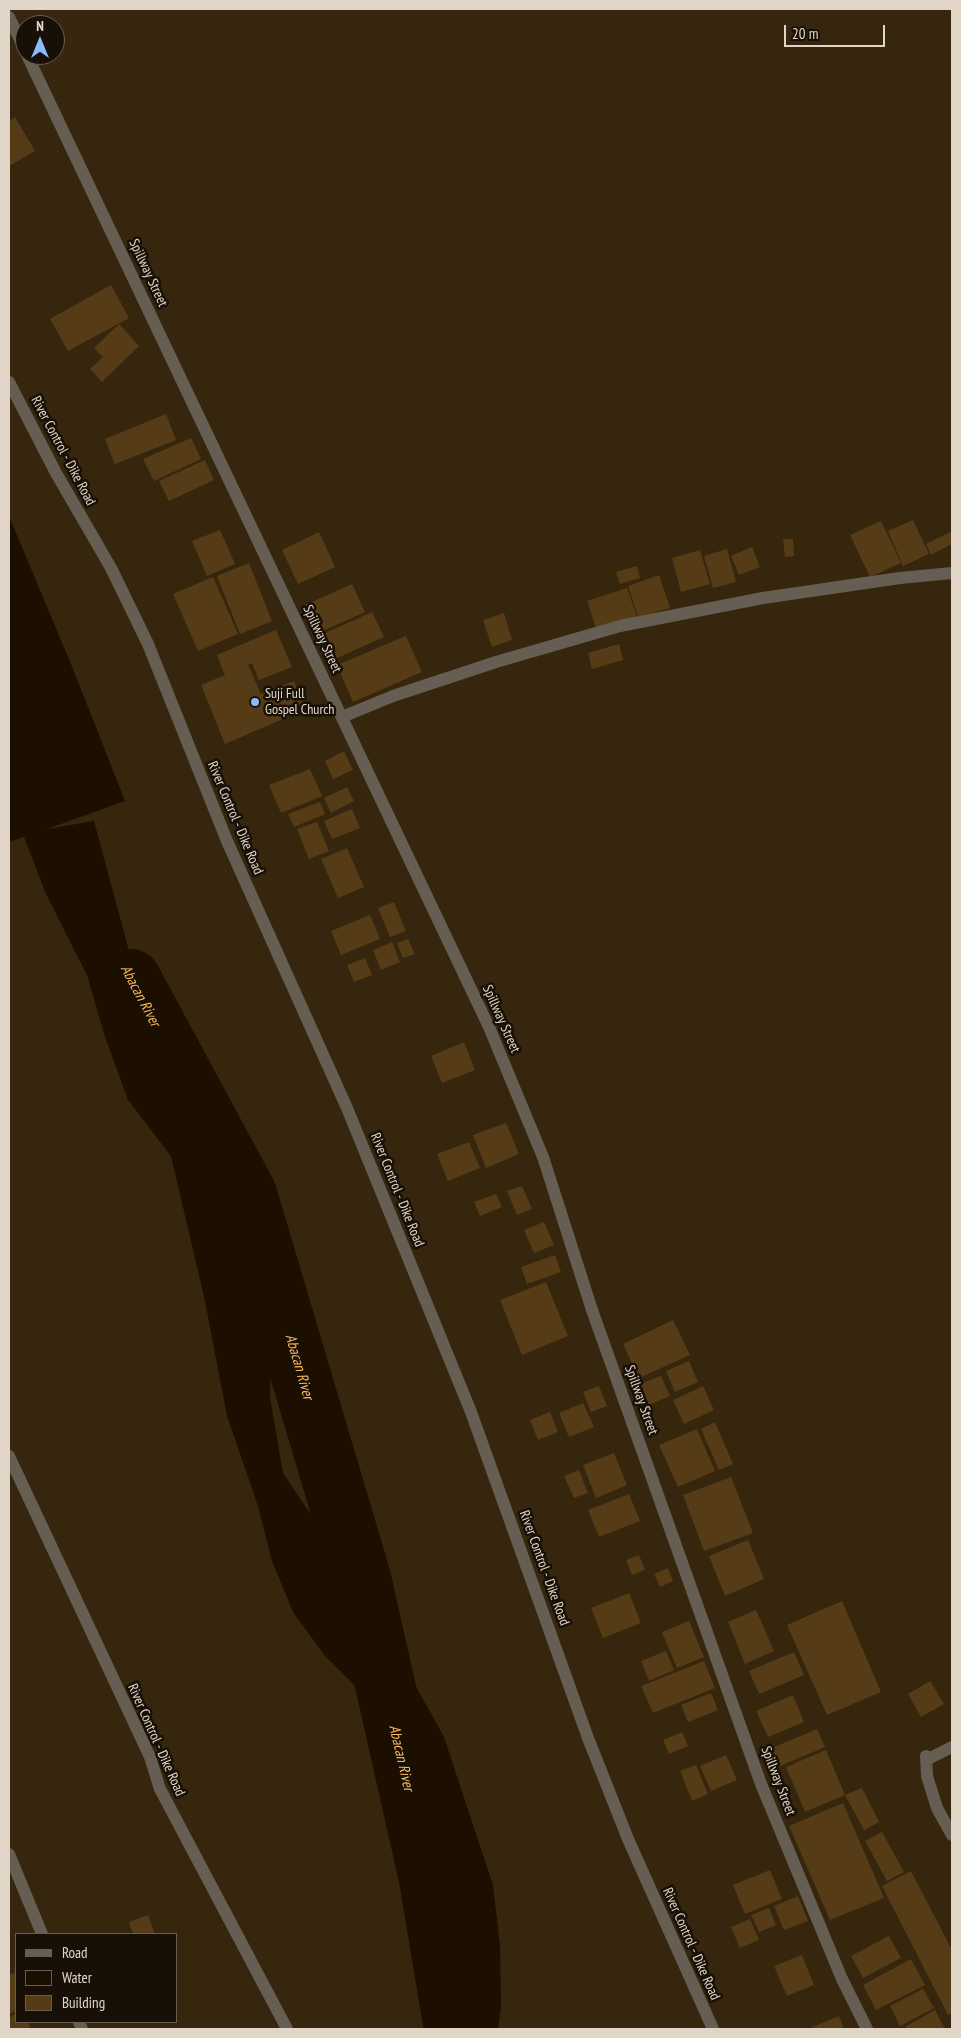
<!DOCTYPE html>
<style>
body{margin:0}
#map{position:relative;width:961px;height:2038px;overflow:hidden;background:#36260e;font-family:"PT Sans Narrow",sans-serif}
canvas{display:block}
.frame{position:absolute;inset:0;border:10px solid #e0d5c7;pointer-events:none}
.legend{position:absolute;left:15px;top:1933px;width:162px;height:90px;box-sizing:border-box;background:#181007;border:1px solid #685f54;margin:0;padding:6px 9px;list-style:none;font-size:15px;color:#e0d5c7}
.legend li{display:flex;align-items:center;gap:10px;height:25px}
.legend b{width:25px;border:1px solid #685f54}
.north{position:absolute;left:15px;top:15px;width:50px;height:50px;box-sizing:border-box;background:#181007;border:1px solid #685f54;border-radius:50%;rotate:0deg;font-size:14px;font-weight:700;line-height:20px;text-align:center;color:#e0d5c7}
.north::after{content:'';display:block;margin:auto;width:18px;height:22px;background:#88bafc;clip-path:polygon(50% 0,100% 100%,50% 72%,0 100%)}
.scale{position:absolute;left:784px;top:25px;width:101px;height:22px;box-sizing:border-box;border:2px solid #e0d5c7;border-top:0;padding-left:6px;font-size:15px;line-height:18px;white-space:nowrap;color:#e0d5c7;-webkit-text-stroke:4px #181007;paint-order:stroke}
</style>
<div id="map">
<canvas width="961" height="2038"></canvas>
<div class="frame"></div>
<ul class="legend">
<li><b style="height:6px;background:#665e53"></b>Road</li>
<li><b style="height:14px;background:#1d0f00"></b>Water</li>
<li><b style="height:14px;background:#553c16"></b>Building</li>
</ul>
<div class="north">N</div>
<div class="scale">20 m</div>
</div>
<script>
const ctx = document.querySelector('canvas').getContext('2d');
ctx.lineJoin = 'round';
function paint(path, color) { ctx.fillStyle = color; ctx.fill(path, 'evenodd'); }
const poly = rows => new Path2D(rows.map(r => 'M' + r).join(''));
function trace(path, color, width, dash) { ctx.strokeStyle = color; ctx.lineWidth = width; ctx.lineCap = dash ? 'butt' : 'round'; ctx.setLineDash(dash || []); ctx.stroke(path); }
function label(font, color, halo, rows, align = 'center') {
  ctx.font = font + ' "PT Sans Narrow",sans-serif'; ctx.lineWidth = 5; ctx.setLineDash([]); ctx.textBaseline = 'middle'; ctx.strokeStyle = halo; ctx.fillStyle = color; for (const [text, x, y, turn = 0] of rows) {
    ctx.save(); ctx.translate(x, y); ctx.rotate((+turn || 0) * Math.PI / 180); ctx.textAlign = isNaN(turn) ? turn : align; if (halo) ctx.strokeText(text, 0, 0); ctx.fillText(text, 0, 0); ctx.restore();
  }
}
const water = poly([
 [9,516,73,669,125,801,47,829,94,821,129,951,166,1028,179,1090,220,1171,237,1242,252,1273,271,1340,270,1397,283,1473,368,1600,444,1737,493,1885,500,1946,501,2006,498,2029,440,2029,443,1990,432,1946,434,1897,432,1837,424,1782,392,1743,368,1699,325,1656,293,1612,272,1561,258,1506,227,1416,205,1301,171,1156,128,1100,105,1037,87,975,46,894,24,837,9,842]
]);
const river = poly([
 [131,979,247,1194,361,1578,429,1879,454,2029]
]);
const building = poly([
 [15,117,35,151,9,166,9,121],
 [111,285,129,318,68,351,50,319],
 [119,324,139,346,102,382,90,369,103,357,94,348],
 [166,414,176,440,115,464,105,439],
 [191,438,201,459,154,481,143,459],
 [205,460,214,480,169,501,159,481],
 [913,520,929,554,903,566,888,531],
 [881,521,901,563,870,577,850,535],
 [220,530,235,564,207,576,192,541],
 [952,531,952,544,931,555,926,544],
 [319,532,335,567,298,584,282,550],
 [783,539,793,539,794,556,785,557],
 [752,547,760,567,739,575,731,556],
 [727,549,736,582,713,588,704,556],
 [700,550,710,584,681,592,672,558],
 [249,563,272,621,240,634,217,576],
 [637,566,640,578,620,584,616,572],
 [659,575,670,608,638,617,628,586],
 [213,577,238,634,198,651,173,594],
 [352,584,365,612,316,634,303,606],
 [627,588,637,617,597,631,587,601],
 [372,612,384,637,335,659,323,634],
 [504,613,512,640,492,647,483,620],
 [276,630,292,667,259,680,252,663,248,665,261,694,294,681,306,709,225,744,201,685,225,675,217,655],
 [406,636,422,672,353,702,337,665],
 [619,644,623,660,592,669,588,653],
 [344,751,353,770,333,779,325,761],
 [310,769,322,796,281,813,269,785],
 [347,787,354,801,331,813,324,798],
 [320,802,325,814,294,827,288,814],
 [352,809,360,828,332,839,324,821],
 [317,822,329,851,309,859,297,829],
 [347,848,364,887,338,898,321,859],
 [394,902,406,931,390,937,378,908],
 [370,915,380,939,341,955,331,931],
 [408,939,415,954,403,958,397,943],
 [392,942,400,962,381,970,373,950],
 [365,958,372,975,354,982,347,965],
 [464,1042,475,1070,442,1083,431,1056],
 [506,1123,519,1154,486,1168,473,1135],
 [469,1142,480,1168,448,1181,437,1154],
 [522,1186,532,1209,517,1215,507,1191],
 [496,1194,502,1207,480,1216,474,1202],
 [544,1222,554,1245,534,1253,524,1230],
 [555,1255,561,1272,527,1284,521,1267],
 [546,1282,568,1336,522,1355,500,1300],
 [673,1320,690,1355,639,1378,623,1344],
 [689,1361,698,1382,675,1392,666,1371],
 [661,1376,670,1396,649,1405,640,1384],
 [599,1386,607,1406,591,1412,583,1392],
 [703,1386,714,1410,684,1424,673,1400],
 [583,1403,594,1427,569,1437,559,1413],
 [550,1412,558,1432,538,1440,530,1420],
 [715,1422,733,1464,719,1470,701,1429],
 [697,1429,715,1471,678,1487,659,1445],
 [614,1453,627,1485,596,1498,583,1465],
 [579,1470,588,1493,574,1498,564,1476],
 [731,1477,753,1533,704,1551,683,1495],
 [629,1494,640,1521,599,1537,588,1510],
 [748,1540,764,1579,725,1596,709,1556],
 [639,1555,645,1570,632,1575,626,1560],
 [668,1568,673,1581,660,1587,654,1574],
 [629,1593,641,1623,603,1638,591,1608],
 [842,1601,881,1692,827,1715,787,1625],
 [756,1610,774,1651,745,1664,728,1622],
 [689,1621,704,1657,677,1668,662,1632],
 [666,1651,674,1670,649,1681,641,1661],
 [794,1652,804,1675,759,1694,749,1671],
 [704,1661,715,1688,653,1713,641,1686],
 [930,1681,944,1704,921,1717,908,1694],
 [711,1693,718,1710,688,1722,681,1705],
 [793,1695,804,1722,768,1737,756,1711],
 [817,1729,825,1747,780,1766,772,1748],
 [682,1732,688,1746,669,1754,663,1740],
 [826,1750,845,1795,805,1812,786,1767],
 [726,1755,737,1780,711,1791,700,1766],
 [696,1765,708,1794,692,1801,680,1771],
 [862,1788,879,1822,864,1830,845,1795],
 [843,1803,884,1898,830,1920,789,1826],
 [882,1832,904,1872,887,1881,865,1841],
 [770,1870,782,1899,745,1914,733,1885],
 [911,1871,952,1950,952,2013,948,2015,882,1886],
 [798,1896,808,1921,784,1930,774,1906],
 [769,1908,776,1925,759,1932,751,1915],
 [148,1915,155,1934,133,1934,129,1922],
 [750,1919,759,1940,740,1948,731,1927],
 [889,1936,901,1958,863,1978,851,1956],
 [802,1955,814,1985,787,1996,774,1966],
 [911,1959,925,1985,876,2010,863,1985],
 [16,1972,16,2011,9,2014,9,1975],
 [923,1989,934,2008,900,2026,890,2006],
 [935,2010,945,2029,906,2029,905,2027],
 [16,2014,16,2022,28,2022,31,2029,9,2029,9,2017],
 [839,2016,844,2029,811,2029,810,2028]
]);
const service = poly([
 [952,1747,928,1759,926,1756,927,1776,937,1808,952,1835]
]);
const minor = poly([
 [9,382,56,473,111,568,148,644,227,841,347,1108,471,1412,588,1738,628,1839,713,2029],
 [342,717,393,696,496,662,620,626,763,598,900,578,952,573],
 [9,1456,150,1757,160,1789,287,2029],
 [9,1854,42,1934],
 [79,2022,82,2029]
]);
const tertiary = poly([
 [9,17,25,50],
 [27,55,489,1027,543,1157,592,1310,761,1784,842,1979,867,2029]
]);
const markers = [
 [255,702,5,"#88bafc"]
];
const streetNames = [
 ["Spillway Street",148,273,65],
 ["River Control - Dike Road",63,451,62],
 ["Spillway Street",322,639,65],
 ["River Control - Dike Road",235,818,67],
 ["Spillway Street",501,1019,66],
 ["River Control - Dike Road",397,1190,68],
 ["Spillway Street",641,1400,70],
 ["River Control - Dike Road",544,1568,70],
 ["River Control - Dike Road",156,1740,66],
 ["Spillway Street",778,1781,69],
 ["River Control - Dike Road",691,1944,66]
];
const poiNames = [
 ["Suji Full",265,694],
 ["Gospel Church",265,710]
];
const waterNames = [
 ["Abacan River",140,996,62],
 ["Abacan River",299,1367,74],
 ["Abacan River",401,1758,77]
];
paint(water, '#1d0f00');
trace(river, '#1d0f00', 60);
paint(building, '#553c16');
trace(service, '#665e53', 12);
trace(minor, '#665e53', 12);
trace(tertiary, '#665e53', 12);
for (const [x, y, r, color] of markers) { const dot = new Path2D(); dot.arc(x, y, r, 0, 2 * Math.PI); ctx.fillStyle = color; ctx.fill(dot); trace(dot, '#181007', 2); }
label('14px', '#e0d5c7', '#181007', streetNames);
label('14px', '#e0d5c7', '#181007', poiNames, 'left');
label('italic 15px', '#fbba58', '#181007', waterNames);
</script>
